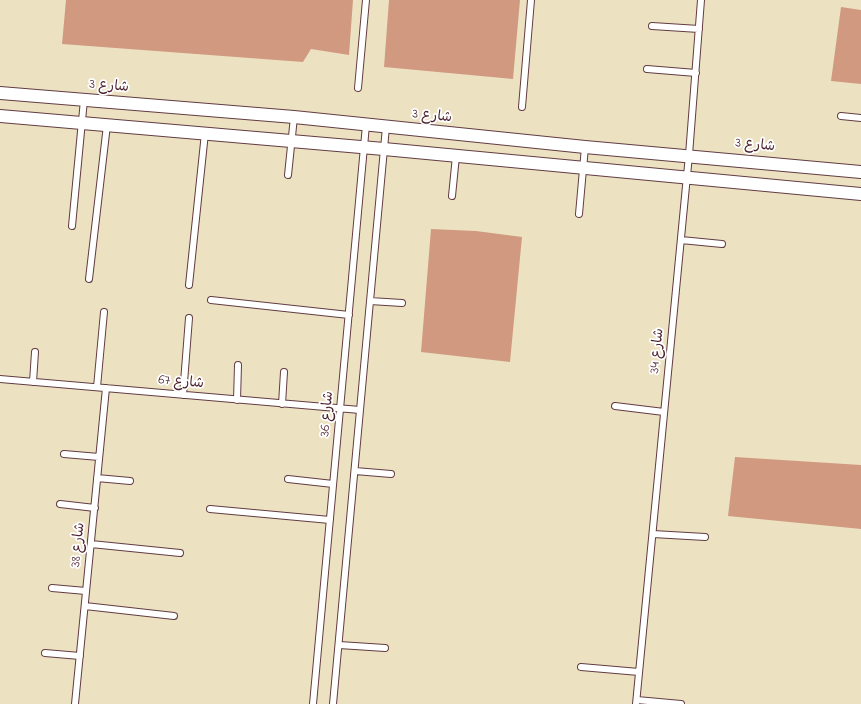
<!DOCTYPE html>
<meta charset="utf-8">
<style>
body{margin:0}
canvas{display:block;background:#ece2c2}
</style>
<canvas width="861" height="704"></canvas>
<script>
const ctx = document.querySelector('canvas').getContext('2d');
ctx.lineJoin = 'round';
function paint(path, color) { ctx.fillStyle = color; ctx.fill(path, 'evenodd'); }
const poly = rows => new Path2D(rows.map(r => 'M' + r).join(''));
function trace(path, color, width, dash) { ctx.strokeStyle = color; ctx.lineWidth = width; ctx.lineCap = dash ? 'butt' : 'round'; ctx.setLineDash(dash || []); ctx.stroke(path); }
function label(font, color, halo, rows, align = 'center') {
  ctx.font = font + ' "Indie Flower","Playpen Sans Arabic",sans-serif'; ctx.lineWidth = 3.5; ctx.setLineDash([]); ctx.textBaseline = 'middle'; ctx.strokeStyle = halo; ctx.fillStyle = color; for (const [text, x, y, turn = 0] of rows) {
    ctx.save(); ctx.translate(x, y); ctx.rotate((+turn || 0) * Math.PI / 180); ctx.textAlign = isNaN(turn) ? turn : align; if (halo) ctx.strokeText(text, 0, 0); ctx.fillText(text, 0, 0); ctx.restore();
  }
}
const building = poly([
 [66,0,353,0,349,55,311,49,303,62,62,44],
 [389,0,520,0,513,79,384,67],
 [841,7,861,10,861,84,831,81],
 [431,229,476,231,522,237,510,362,421,352],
 [735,457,861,465,861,529,728,516]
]);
const service = poly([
 [652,26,699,29],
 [647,69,696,73],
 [358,88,366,0],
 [522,107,531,0],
 [841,116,861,118],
 [288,175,294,117],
 [452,196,456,156],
 [579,214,585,147],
 [72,226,84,100],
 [681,240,722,244],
 [89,279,107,125],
 [189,285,205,133],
 [211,300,349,315],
 [370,301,402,303],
 [0,379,360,410],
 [33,382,35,352],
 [97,387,104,312],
 [183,395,189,318],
 [237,400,238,365],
 [282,404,284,372],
 [615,406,664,412],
 [64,454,99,457],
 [355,471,391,474],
 [97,478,130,481],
 [288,479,333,484],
 [60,504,95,508],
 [210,509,330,520],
 [653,534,705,537],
 [91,544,180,553],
 [52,588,86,591],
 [85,606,174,616],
 [339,645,385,648],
 [45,653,80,656],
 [581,667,639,672],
 [637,700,681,704],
 [75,704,106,388],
 [313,704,366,125],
 [333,704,386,127],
 [636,704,689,155,701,0]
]);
const minor = poly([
 [0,93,294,117,585,147,861,172],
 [0,116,384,149,861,194]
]);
const streetNames = [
 ["شارع 3",109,87,5],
 ["شارع 3",432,117,6],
 ["شارع 3",755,146,6],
 ["شارع 34",658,351,-84],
 ["شارع 67",181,383,5],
 ["شارع 36",328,414,-85],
 ["شارع 38",79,545,-84]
];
paint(building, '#d19a80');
trace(service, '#623c42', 8);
trace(minor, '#623c42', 14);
trace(service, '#fff', 6);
trace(minor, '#fff', 12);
label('14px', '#4a1f2b', '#fff', streetNames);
</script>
